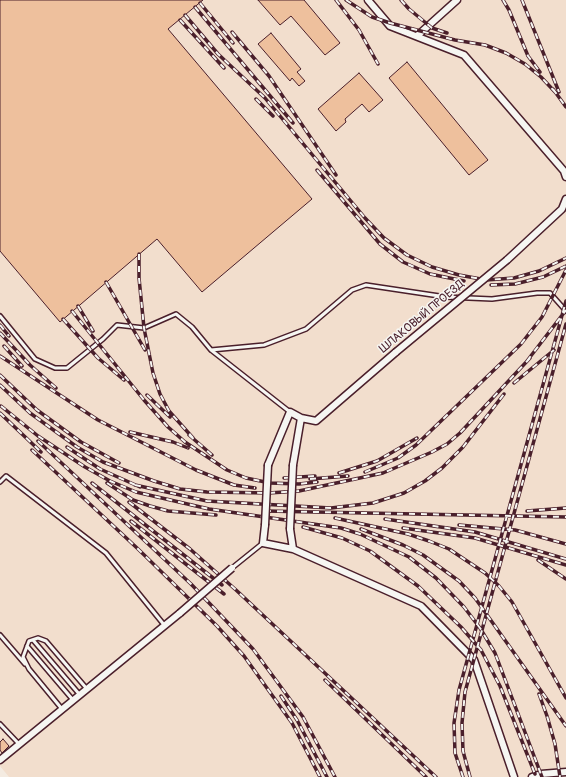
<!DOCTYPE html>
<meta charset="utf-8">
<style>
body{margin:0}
canvas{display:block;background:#f4ebe1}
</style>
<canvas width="566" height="777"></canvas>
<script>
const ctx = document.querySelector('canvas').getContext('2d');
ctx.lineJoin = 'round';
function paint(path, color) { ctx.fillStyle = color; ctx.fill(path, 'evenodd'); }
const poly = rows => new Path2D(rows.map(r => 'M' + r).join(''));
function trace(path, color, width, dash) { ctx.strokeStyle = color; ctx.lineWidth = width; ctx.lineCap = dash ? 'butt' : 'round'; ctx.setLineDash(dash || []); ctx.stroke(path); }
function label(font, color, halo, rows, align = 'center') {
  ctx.font = font + ' Pangolin,sans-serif'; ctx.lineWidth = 3; ctx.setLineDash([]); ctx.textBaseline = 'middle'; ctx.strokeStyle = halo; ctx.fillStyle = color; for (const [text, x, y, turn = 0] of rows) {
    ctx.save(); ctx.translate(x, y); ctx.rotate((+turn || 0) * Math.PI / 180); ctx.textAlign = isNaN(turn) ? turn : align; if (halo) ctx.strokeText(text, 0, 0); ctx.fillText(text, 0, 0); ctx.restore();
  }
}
const built = poly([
 [0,0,566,0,566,777,9,777,0,766]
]);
const building = poly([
 [0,0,203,0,168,29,312,199,202,292,157,239,60,322,0,251,0,0],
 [258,0,304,0,340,43,325,55,291,16,280,25,258,0],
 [271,33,301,69,297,72,305,81,299,86,292,78,290,81,258,44,271,33],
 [407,62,488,160,469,175,389,78,407,62],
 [359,73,383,100,369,112,362,104,345,119,346,122,336,131,318,109,359,73],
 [3,739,9,746,2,753,0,750,0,742,3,739]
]);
const lane = poly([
 [0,316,35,359,55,368,67,368,103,339,117,325,144,328,176,314,192,327,211,350],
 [290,412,211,350,264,345,306,329,352,290,366,285,446,297,492,299,537,293,550,293,566,311],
 [0,482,6,476,106,553,165,626],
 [232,568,263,543],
 [0,635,25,664],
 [33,640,80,695],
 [27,646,73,700],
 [62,709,29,669,23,657,29,641,38,638,46,641,87,689],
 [0,724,19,744]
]);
const street = poly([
 [368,0,390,26,464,55,564,171,566,177],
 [417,36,457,0],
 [507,260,562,209,566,199],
 [268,465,290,412,301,418,316,421,396,352],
 [293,465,301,418],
 [265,525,263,543,293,549,421,606,474,660,514,777],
 [290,529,293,549],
 [0,760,180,613],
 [532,777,541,774,566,772]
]);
const rail = poly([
 [336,0,359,30,378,64],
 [346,0,372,17,390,23,455,40,485,45,506,53,525,64,541,77,556,93],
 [401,0,409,9,432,28,447,33],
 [503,0,509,10,528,56,540,72],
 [522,0,559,92],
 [200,3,233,43],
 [195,7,293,123],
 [185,15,218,54,265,98,365,218,384,238,407,255,432,267,459,275,486,280,514,278,539,271,566,258],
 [180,20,224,68],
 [232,32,269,76,336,175],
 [553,89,566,107],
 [256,99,273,116],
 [317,170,380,244,403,262,430,274,464,281],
 [139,254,139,278,144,328,153,373,160,394,169,411,193,438],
 [106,282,145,350],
 [491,285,515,284,543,277,566,266],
 [78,306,93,331],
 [72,311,144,400,168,427,185,442,227,470,246,478,270,483,299,484,317,482],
 [63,319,98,358,124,380],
 [0,325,9,336],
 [0,333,30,365,56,388],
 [4,346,22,366],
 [0,356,98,420,196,470,234,485,255,488],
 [527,361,566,310],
 [0,375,37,410,81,442,119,463],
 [514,383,554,350],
 [0,385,30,413,77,447,103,462,154,481,180,489,207,492,269,493,299,491,383,473,432,452,447,444,460,433,530,358],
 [147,395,170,417],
 [1,406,38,436,85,467,110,481,136,492,209,509,341,528,360,534,409,557,436,578,464,607,480,628,495,653,542,777],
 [0,413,41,452],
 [130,432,173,442,188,448],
 [189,435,212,455],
 [38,441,191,584,253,649,303,717,335,777],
 [67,447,100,469,140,487],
 [32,450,137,548,217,626,244,656,292,723,320,777],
 [365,472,398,458,416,445,521,344,542,317,566,270],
 [339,473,377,461,417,438],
 [284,478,315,476],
 [310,479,348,476],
 [92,483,222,585],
 [107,483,133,500,150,506,168,511,216,515],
 [135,485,207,501,331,508,373,503,404,493,425,481,442,468,463,447,504,394],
 [129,502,190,549,236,590,436,777],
 [265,511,566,517],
 [527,511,566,508],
 [335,518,408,534,429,541,449,549,485,573,499,586,512,602,566,698],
 [385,519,475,532,566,559],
 [131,521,224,594],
 [459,525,515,530,566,544],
 [303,527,342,538,370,551,418,586,461,627,481,650,500,686,535,774],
 [403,528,475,538,566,565],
 [361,529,403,545,423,555,459,581,475,598,566,726],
 [538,560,566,579],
 [325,680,426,777],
 [539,694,547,716,555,744,560,777],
 [281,696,297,720,327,777],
 [463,777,455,753,454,723,459,690,566,301],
 [470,777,463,751,462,723,465,692,566,324]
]);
const streetBridge = poly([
 [396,352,507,260],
 [265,525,268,465],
 [290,529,293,465],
 [180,613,232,568]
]);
const streetNames = [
 ["ШЛАКОВЫЙ ПРОЕЗД",422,317,-40]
];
paint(built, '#f2decd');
paint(building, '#eec09d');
trace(building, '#4a1f2b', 1);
trace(lane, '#4a1f2b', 6);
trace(street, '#4a1f2b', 9);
trace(lane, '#f6f6f2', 3);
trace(street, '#f6f6f2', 6);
trace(rail, '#4a1f2b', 3.5);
trace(rail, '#f6f6f2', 2, [6]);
trace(streetBridge, '#4a1f2b', 9, []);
trace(streetBridge, '#f6f6f2', 6);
label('12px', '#4a1f2b', '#f6f6f2', streetNames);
</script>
